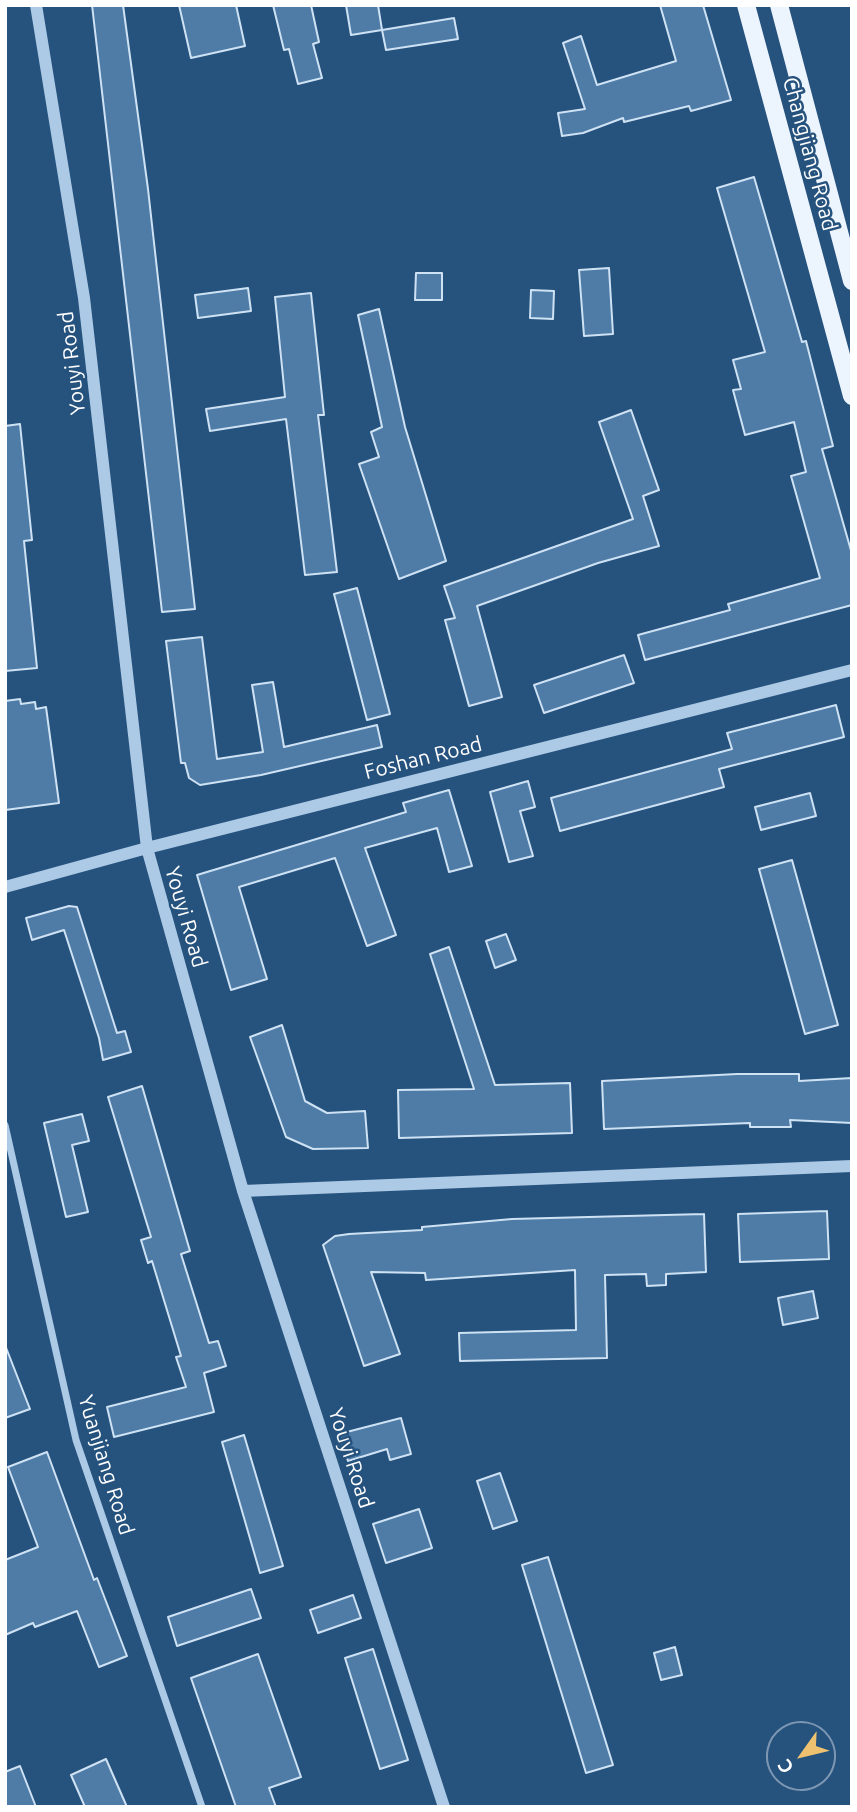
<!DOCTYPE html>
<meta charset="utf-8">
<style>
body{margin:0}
#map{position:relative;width:857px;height:1812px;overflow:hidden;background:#26527e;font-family:Ubuntu,sans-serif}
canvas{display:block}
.frame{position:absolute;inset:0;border:7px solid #fff;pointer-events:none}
.north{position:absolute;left:766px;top:1721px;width:70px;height:70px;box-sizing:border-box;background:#26527e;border:2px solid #7d97b2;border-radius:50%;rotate:236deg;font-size:19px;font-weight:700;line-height:28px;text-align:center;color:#fff}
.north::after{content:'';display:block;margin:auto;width:24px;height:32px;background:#eec171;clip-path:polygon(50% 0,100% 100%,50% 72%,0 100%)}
</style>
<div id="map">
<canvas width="857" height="1812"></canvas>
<div class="frame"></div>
<div class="north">С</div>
</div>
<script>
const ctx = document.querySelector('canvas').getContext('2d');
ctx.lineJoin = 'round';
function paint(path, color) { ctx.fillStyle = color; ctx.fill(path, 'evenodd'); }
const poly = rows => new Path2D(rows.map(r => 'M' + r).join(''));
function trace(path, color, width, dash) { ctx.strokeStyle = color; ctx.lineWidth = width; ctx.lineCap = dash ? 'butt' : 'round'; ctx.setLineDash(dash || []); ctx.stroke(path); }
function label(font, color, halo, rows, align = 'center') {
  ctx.font = font + ' Ubuntu,sans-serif'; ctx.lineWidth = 5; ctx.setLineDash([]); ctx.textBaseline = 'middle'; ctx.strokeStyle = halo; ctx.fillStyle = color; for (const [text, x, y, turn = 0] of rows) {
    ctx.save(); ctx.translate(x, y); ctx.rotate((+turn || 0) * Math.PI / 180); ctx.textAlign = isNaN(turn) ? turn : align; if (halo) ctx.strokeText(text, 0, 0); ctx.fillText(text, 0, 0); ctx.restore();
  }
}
const building = poly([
 [92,5,123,5,148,189,195,609,162,612,92,5],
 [179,5,236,5,245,46,191,58,179,5],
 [273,5,311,5,319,42,313,44,322,78,298,84,289,49,284,50,273,5],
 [346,5,378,5,382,30,351,35,346,5],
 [660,5,703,5,731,100,691,111,689,106,624,122,623,118,583,133,562,136,558,113,585,109,563,43,581,36,597,85,676,61,660,5],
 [454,18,458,39,386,50,382,30,454,18],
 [754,177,802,342,806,341,833,446,822,449,852,554,852,605,645,660,638,635,730,610,728,604,820,578,791,476,806,472,794,422,745,435,733,390,741,389,733,360,765,352,717,188,754,177],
 [609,268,613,334,584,336,579,270,609,268],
 [416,273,442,273,442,300,415,300,416,273],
 [248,288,251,311,198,318,195,295,248,288],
 [531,290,554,291,553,319,530,318,531,290],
 [311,293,324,415,318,415,337,572,305,575,286,419,210,431,206,409,285,397,275,297,311,293],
 [379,309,405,427,446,561,399,579,359,464,379,457,371,432,382,427,358,315,379,309],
 [631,410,659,490,643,496,659,546,598,563,477,606,502,697,469,706,445,620,455,618,444,586,633,519,599,422,631,410],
 [20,424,32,540,24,541,37,668,5,671,5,426,20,424],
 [357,588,390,714,367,720,334,594,357,588],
 [202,637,217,759,263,752,252,685,273,682,284,747,377,725,382,747,261,775,200,785,189,778,185,763,181,763,166,641,202,637],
 [624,655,634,683,544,713,534,685,624,655],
 [20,699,21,704,35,702,36,709,46,707,59,803,5,810,5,701,20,699],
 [836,705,844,737,719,769,724,787,560,831,551,798,732,749,727,733,836,705],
 [528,781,535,807,520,811,533,856,509,862,490,792,528,781],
 [449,790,472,866,449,872,437,828,365,848,396,935,367,946,335,858,239,887,267,979,231,990,197,875,406,812,403,803,449,790],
 [810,793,816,816,761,830,755,807,810,793],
 [792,860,838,1025,805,1034,759,869,792,860],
 [69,906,77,907,117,1033,125,1031,131,1052,103,1060,99,1038,64,930,32,940,26,918,69,906],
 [506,934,516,960,495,968,486,941,506,934],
 [449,947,495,1085,570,1083,572,1133,399,1138,398,1090,474,1089,430,954,449,947],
 [282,1025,305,1101,327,1113,365,1111,368,1148,313,1149,286,1137,250,1037,282,1025],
 [737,1074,799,1074,799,1081,852,1078,852,1123,790,1120,791,1127,750,1127,750,1123,604,1129,602,1081,737,1074],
 [142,1086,190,1251,181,1254,209,1343,218,1341,226,1366,204,1373,214,1412,114,1437,107,1407,186,1387,176,1357,181,1356,152,1261,148,1263,141,1240,151,1237,108,1097,142,1086],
 [82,1114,89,1141,72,1145,88,1212,66,1217,44,1123,82,1114],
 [827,1211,829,1259,740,1262,738,1214,827,1211],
 [704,1214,706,1272,666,1274,666,1285,647,1286,646,1274,605,1275,607,1358,460,1361,459,1333,576,1330,575,1270,426,1280,425,1273,371,1272,400,1354,364,1366,323,1245,335,1236,349,1234,422,1230,422,1227,512,1219,704,1214],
 [813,1291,818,1318,783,1325,778,1298,813,1291],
 [5,1345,30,1409,5,1418,5,1345],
 [401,1418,411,1454,390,1460,387,1449,348,1461,339,1434,401,1418],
 [244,1435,283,1566,260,1573,222,1442,244,1435],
 [47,1452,94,1580,97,1578,127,1656,99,1667,77,1611,35,1627,33,1623,5,1635,5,1560,38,1547,8,1467,47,1452],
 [500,1473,517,1521,493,1529,477,1481,500,1473],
 [419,1509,432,1548,386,1563,373,1524,419,1509],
 [548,1557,613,1765,586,1773,522,1565,548,1557],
 [251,1589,261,1618,177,1646,168,1617,251,1589],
 [353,1595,361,1618,318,1633,310,1610,353,1595],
 [675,1647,682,1675,661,1680,654,1653,675,1647],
 [373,1649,408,1760,380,1769,345,1658,373,1649],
 [258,1654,301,1777,269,1788,276,1807,236,1807,191,1678,258,1654],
 [106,1759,127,1807,85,1807,71,1775,106,1759],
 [20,1766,36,1807,5,1807,5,1772,20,1766]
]);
const minor = poly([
 [5,1125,76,1440,202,1807]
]);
const tertiary = poly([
 [36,5,84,298,147,848,243,1191,444,1807],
 [5,887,147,848,852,670],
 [243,1191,852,1166]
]);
const primary = poly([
 [746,5,852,396],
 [779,5,852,281]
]);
const streetNames = [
 ["Changjiang Road",810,154,75],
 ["Youyi Road",72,363,-97],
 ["Foshan Road",423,758,-14],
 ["Youyi Road",186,917,74],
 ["Youyi Road",351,1458,72],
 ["Yuanjiang Road",106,1465,73]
];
paint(building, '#4e7ca7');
trace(building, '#cee2f4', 2);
trace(minor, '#accae5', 7);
trace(tertiary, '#accae5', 12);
trace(primary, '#ecf4fd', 18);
label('21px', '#fff', '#26527e', streetNames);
</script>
